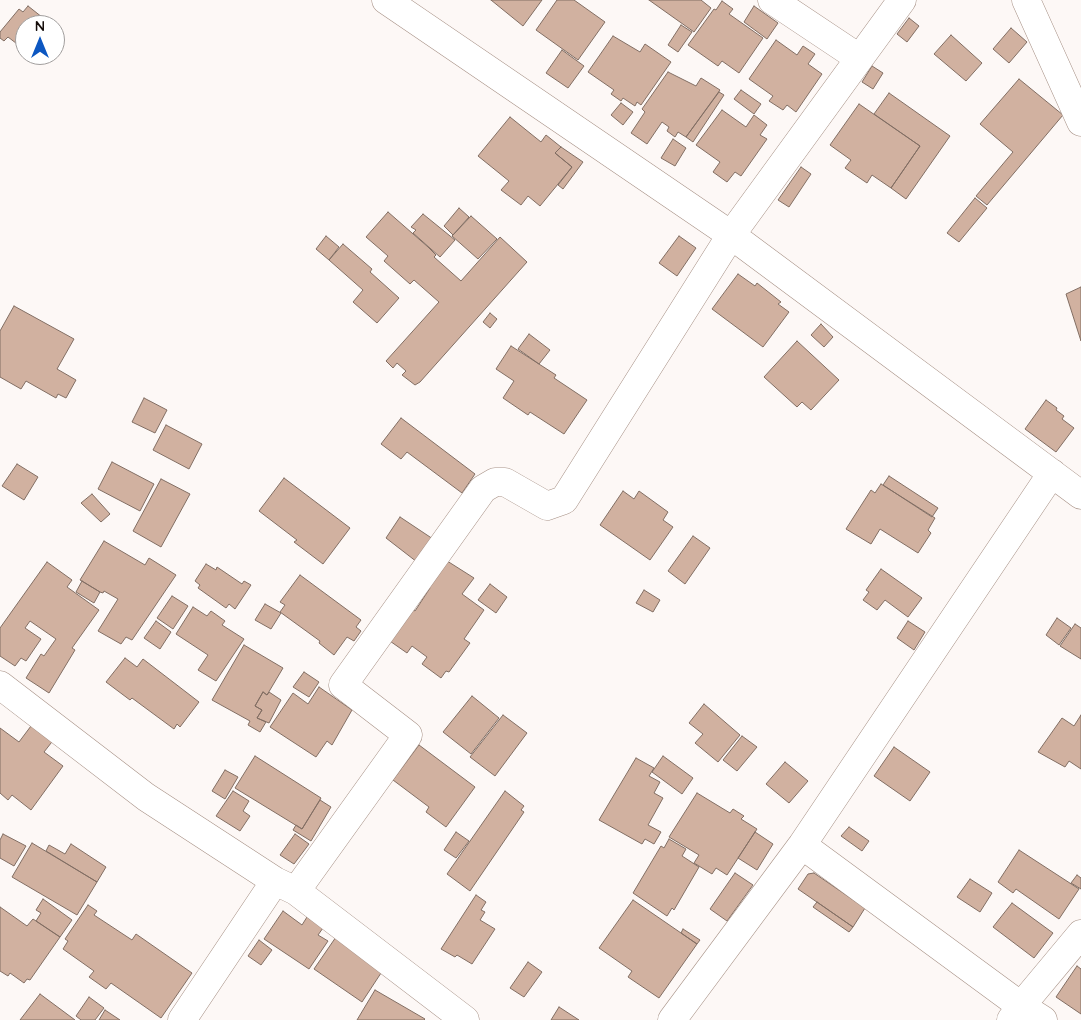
<!DOCTYPE html>
<style>
body{margin:0}
#map{position:relative;width:1081px;height:1020px;overflow:hidden;background:#fdf8f6;font-family:Quicksand,sans-serif}
canvas{display:block}
.north{position:absolute;left:15px;top:15px;width:50px;height:50px;box-sizing:border-box;background:#fff;border:1px solid #a19e9d;border-radius:50%;rotate:0deg;font-size:14px;font-weight:700;line-height:20px;text-align:center;color:#140c09}
.north::after{content:'';display:block;margin:auto;width:18px;height:22px;background:#0c57c1;clip-path:polygon(50% 0,100% 100%,50% 72%,0 100%)}
</style>
<div id="map">
<canvas width="1081" height="1020"></canvas>
<div class="north">N</div>
</div>
<script>
const ctx = document.querySelector('canvas').getContext('2d');
ctx.lineJoin = 'round';
function paint(path, color) { ctx.fillStyle = color; ctx.fill(path, 'evenodd'); }
const poly = rows => new Path2D(rows.map(r => 'M' + r).join(''));
function trace(path, color, width, dash) { ctx.strokeStyle = color; ctx.lineWidth = width; ctx.lineCap = dash ? 'butt' : 'round'; ctx.setLineDash(dash || []); ctx.stroke(path); }
const building = poly([
 [491,0,542,0,523,26,491,0],
 [557,0,574,0,605,22,578,60,536,30,557,0],
 [649,0,701,0,711,8,694,32,649,0],
 [722,1,733,9,729,14,763,38,739,73,722,61,718,66,688,45,714,9,716,10,722,1],
 [28,6,52,25,25,25,25,50,8,37,4,41,0,38,0,32,19,9,23,12,28,6],
 [754,6,778,23,767,39,744,22,754,6],
 [909,18,919,26,907,42,897,34,909,18],
 [681,25,692,32,678,52,668,45,681,25],
 [1011,28,1027,42,1009,63,993,49,1011,28],
 [951,35,982,63,966,81,934,54,951,35],
 [613,36,640,52,645,44,671,62,641,105,637,102,635,106,623,98,621,101,611,94,614,90,588,72,613,36],
 [776,40,797,55,803,46,815,54,808,64,822,74,796,112,787,105,783,110,769,101,773,96,749,79,776,40],
 [562,50,584,66,568,88,546,73,562,50],
 [872,66,883,73,873,89,862,82,872,66],
 [668,72,696,86,701,78,720,90,686,137,678,132,675,137,667,131,669,127,662,122,647,144,631,133,645,112,642,109,668,72],
 [1019,79,1063,115,987,205,976,196,1013,152,980,124,1019,79],
 [741,90,761,104,754,114,734,99,741,90],
 [719,92,724,95,693,142,686,137,719,92],
 [889,93,950,136,906,199,891,188,920,146,874,114,889,93],
 [621,103,633,112,623,125,611,115,621,103],
 [859,104,920,146,891,188,872,175,867,183,845,168,851,160,830,145,859,104],
 [722,110,746,127,754,115,767,125,760,135,767,139,741,176,735,172,727,182,713,172,720,162,696,145,722,110],
 [510,117,541,142,546,135,561,147,555,153,572,167,540,206,528,196,521,205,501,190,509,181,478,156,510,117],
 [673,139,686,148,675,166,661,158,673,139],
 [561,147,583,162,563,189,558,185,572,167,555,153,561,147],
 [801,167,811,174,789,207,778,200,801,167],
 [975,198,987,208,959,242,947,233,975,198],
 [459,208,469,217,453,235,444,226,459,208],
 [388,212,428,247,436,255,434,257,461,281,500,237,527,262,420,382,415,385,402,375,406,371,397,363,393,368,386,361,439,302,414,280,410,284,384,261,388,256,366,237,388,212],
 [423,214,455,240,440,257,413,233,416,230,411,227,423,214],
 [471,216,497,239,478,259,452,236,471,216],
 [326,236,339,247,329,260,316,249,326,236],
 [679,236,696,248,677,276,659,263,679,236],
 [343,244,372,269,370,272,399,298,377,323,353,302,363,290,329,260,343,244],
 [738,274,755,286,757,283,781,302,778,304,789,312,763,347,712,309,738,274],
 [1081,287,1081,341,1066,294,1081,287],
 [14,306,74,339,57,369,76,380,66,398,58,394,56,398,26,381,21,389,0,377,0,331,14,306],
 [490,313,497,319,490,328,483,322,490,313],
 [821,324,833,337,824,347,811,335,821,324],
 [529,334,550,350,539,364,518,349,529,334],
 [797,341,839,380,811,410,802,402,797,407,764,377,797,341],
 [511,346,556,375,554,378,587,400,564,434,530,412,528,415,503,398,514,381,496,369,511,346],
 [144,398,167,410,155,433,132,422,144,398],
 [1046,400,1057,408,1056,410,1064,416,1062,419,1074,428,1056,452,1025,429,1046,400],
 [401,418,475,474,462,493,407,452,401,459,381,444,401,418],
 [166,425,202,444,189,469,153,450,166,425],
 [112,462,154,484,140,511,98,489,112,462],
 [17,464,38,477,24,500,2,486,17,464],
 [889,476,938,508,932,517,883,485,889,476],
 [284,478,350,528,323,564,294,542,297,540,259,511,284,478],
 [161,479,190,494,161,547,133,531,161,479],
 [881,484,935,518,928,530,931,533,918,553,880,529,871,544,846,529,871,490,875,493,881,484],
 [623,491,634,499,639,491,668,512,663,520,673,527,650,560,600,525,623,491],
 [92,494,110,514,101,522,81,503,92,494],
 [400,517,433,539,417,562,386,538,400,517],
 [693,536,710,548,685,584,668,571,693,536],
 [104,541,145,565,149,558,176,575,132,640,126,637,121,644,98,631,118,599,104,591,103,593,100,592,80,580,104,541],
 [444,559,474,578,462,594,484,610,464,639,470,643,449,672,446,671,441,678,422,664,427,657,412,646,407,653,387,639,409,607,415,611,430,588,426,585,444,559],
 [47,562,72,580,67,587,99,610,72,648,75,650,49,693,26,678,41,654,44,656,56,639,30,621,25,628,41,639,26,661,21,658,15,666,0,656,0,628,47,562],
 [206,564,216,570,217,567,242,584,244,581,251,585,235,609,229,604,226,608,198,588,200,585,195,581,206,564],
 [881,569,922,598,908,617,885,600,877,610,863,600,869,592,866,590,881,569],
 [300,575,361,620,356,627,361,631,354,641,347,637,334,655,319,643,320,641,280,612,285,605,280,602,300,575],
 [82,581,100,592,94,603,76,592,82,581],
 [490,584,507,597,496,613,478,600,490,584],
 [644,590,660,600,653,612,636,603,644,590],
 [172,596,188,606,173,629,157,618,172,596],
 [265,604,281,613,271,629,255,620,265,604],
 [193,607,207,616,211,611,225,621,222,625,244,639,216,681,198,670,208,655,176,634,193,607],
 [1057,618,1071,628,1059,645,1046,635,1057,618],
 [156,621,171,632,160,649,144,638,156,621],
 [908,621,925,632,914,650,897,638,908,621],
 [1075,624,1081,628,1081,659,1060,646,1075,624],
 [244,645,283,668,267,695,263,692,255,706,262,710,257,718,266,722,260,732,248,725,250,721,212,700,244,645],
 [125,658,137,667,143,659,199,702,180,727,177,724,174,729,132,698,130,700,106,682,125,658],
 [304,672,319,682,309,697,293,687,304,672],
 [319,687,352,710,332,745,327,741,316,757,270,727,293,693,308,704,319,687],
 [263,692,267,695,269,692,281,700,269,723,257,718,262,710,255,706,263,692],
 [472,696,499,718,471,754,443,732,472,696],
 [704,704,740,735,718,762,695,743,703,734,689,723,704,704],
 [503,715,527,733,495,776,470,757,503,715],
 [1081,715,1081,769,1069,761,1065,767,1038,752,1062,718,1074,726,1081,715],
 [34,722,55,738,44,752,63,766,31,810,12,795,8,800,0,793,0,728,19,742,34,722],
 [742,736,757,747,737,771,723,760,742,736],
 [419,745,475,787,446,827,426,812,429,807,393,780,419,745],
 [894,747,930,772,910,801,874,776,894,747],
 [255,756,321,798,302,829,235,788,255,756],
 [663,756,693,778,682,794,652,772,663,756],
 [636,758,654,768,649,776,660,782,654,793,663,798,648,825,661,832,654,844,645,839,642,844,599,820,636,758],
 [785,762,808,781,789,803,766,784,785,762],
 [225,770,238,777,225,799,212,791,225,770],
 [233,791,249,801,243,811,250,816,240,831,216,816,233,791],
 [505,791,524,806,521,810,524,812,470,891,447,874,505,791],
 [697,793,730,813,733,809,744,816,741,819,757,829,727,875,716,868,712,874,694,863,699,855,669,837,697,793],
 [320,800,331,807,311,841,293,830,296,825,302,829,320,800],
 [849,827,869,841,862,851,841,836,849,827],
 [456,832,469,841,456,858,444,850,456,832],
 [755,832,773,844,757,870,738,858,755,832],
 [3,834,26,846,14,866,0,858,0,840,3,834],
 [295,834,309,844,294,864,280,855,295,834],
 [669,839,686,849,682,856,699,867,674,910,672,908,667,916,633,893,661,846,664,848,669,839],
 [32,843,97,882,77,915,12,877,32,843],
 [71,844,106,867,97,882,46,851,49,845,65,854,71,844],
 [1019,850,1079,889,1059,919,1016,889,1013,893,998,882,1019,850],
 [735,873,753,885,727,921,710,909,735,873],
 [814,873,865,908,853,927,798,889,808,874,814,873],
 [1077,875,1081,878,1081,889,1071,883,1077,875],
 [970,879,992,893,980,912,957,897,970,879],
 [476,895,486,902,481,910,485,912,480,920,495,929,472,964,457,955,455,957,441,949,476,895],
 [43,899,72,920,60,937,36,921,41,913,36,910,43,899],
 [633,900,697,944,659,998,628,977,632,971,599,948,633,900],
 [817,902,853,927,849,932,813,907,817,902],
 [1012,903,1053,933,1034,958,993,927,1012,903],
 [88,905,97,911,94,915,132,940,136,934,192,973,161,1018,111,983,106,989,89,977,94,971,63,949,68,941,65,939,88,905],
 [0,907,27,926,33,919,60,937,30,980,27,979,24,983,10,973,8,976,0,971,0,907],
 [283,911,302,925,307,917,323,928,318,935,328,941,309,969,264,939,283,911],
 [683,929,700,940,697,944,681,933,683,929],
 [336,937,383,970,362,1002,314,969,336,937],
 [259,940,272,950,261,965,248,956,259,940],
 [528,962,542,972,524,997,510,988,528,962],
 [1077,966,1081,969,1081,1014,1056,997,1077,966],
 [375,990,425,1019,424,1020,357,1020,375,990],
 [40,994,75,1020,20,1020,40,994],
 [89,997,104,1008,95,1020,81,1020,76,1016,89,997],
 [559,1007,579,1020,551,1020,559,1007],
 [105,1010,120,1020,99,1020,105,1010]
]);
const minor = poly([
 [386,0,731,235,1081,495],
 [772,0,859,58],
 [1026,0,1081,122],
 [0,685,146,797,275,881,296,891,465,1020],
 [802,845,1021,1006,1011,1020],
 [296,891,408,735,343,685,483,489,495,482,505,482,547,506,564,500,731,235,902,0],
 [182,1020,275,881],
 [672,1020,802,845,1052,473],
 [1043,1020,1021,1006,1081,934]
]);
paint(building, '#d1b1a0');
trace(building, '#826e63', 1);
trace(minor, '#a69085', 29);
trace(minor, '#fff', 28);
</script>
